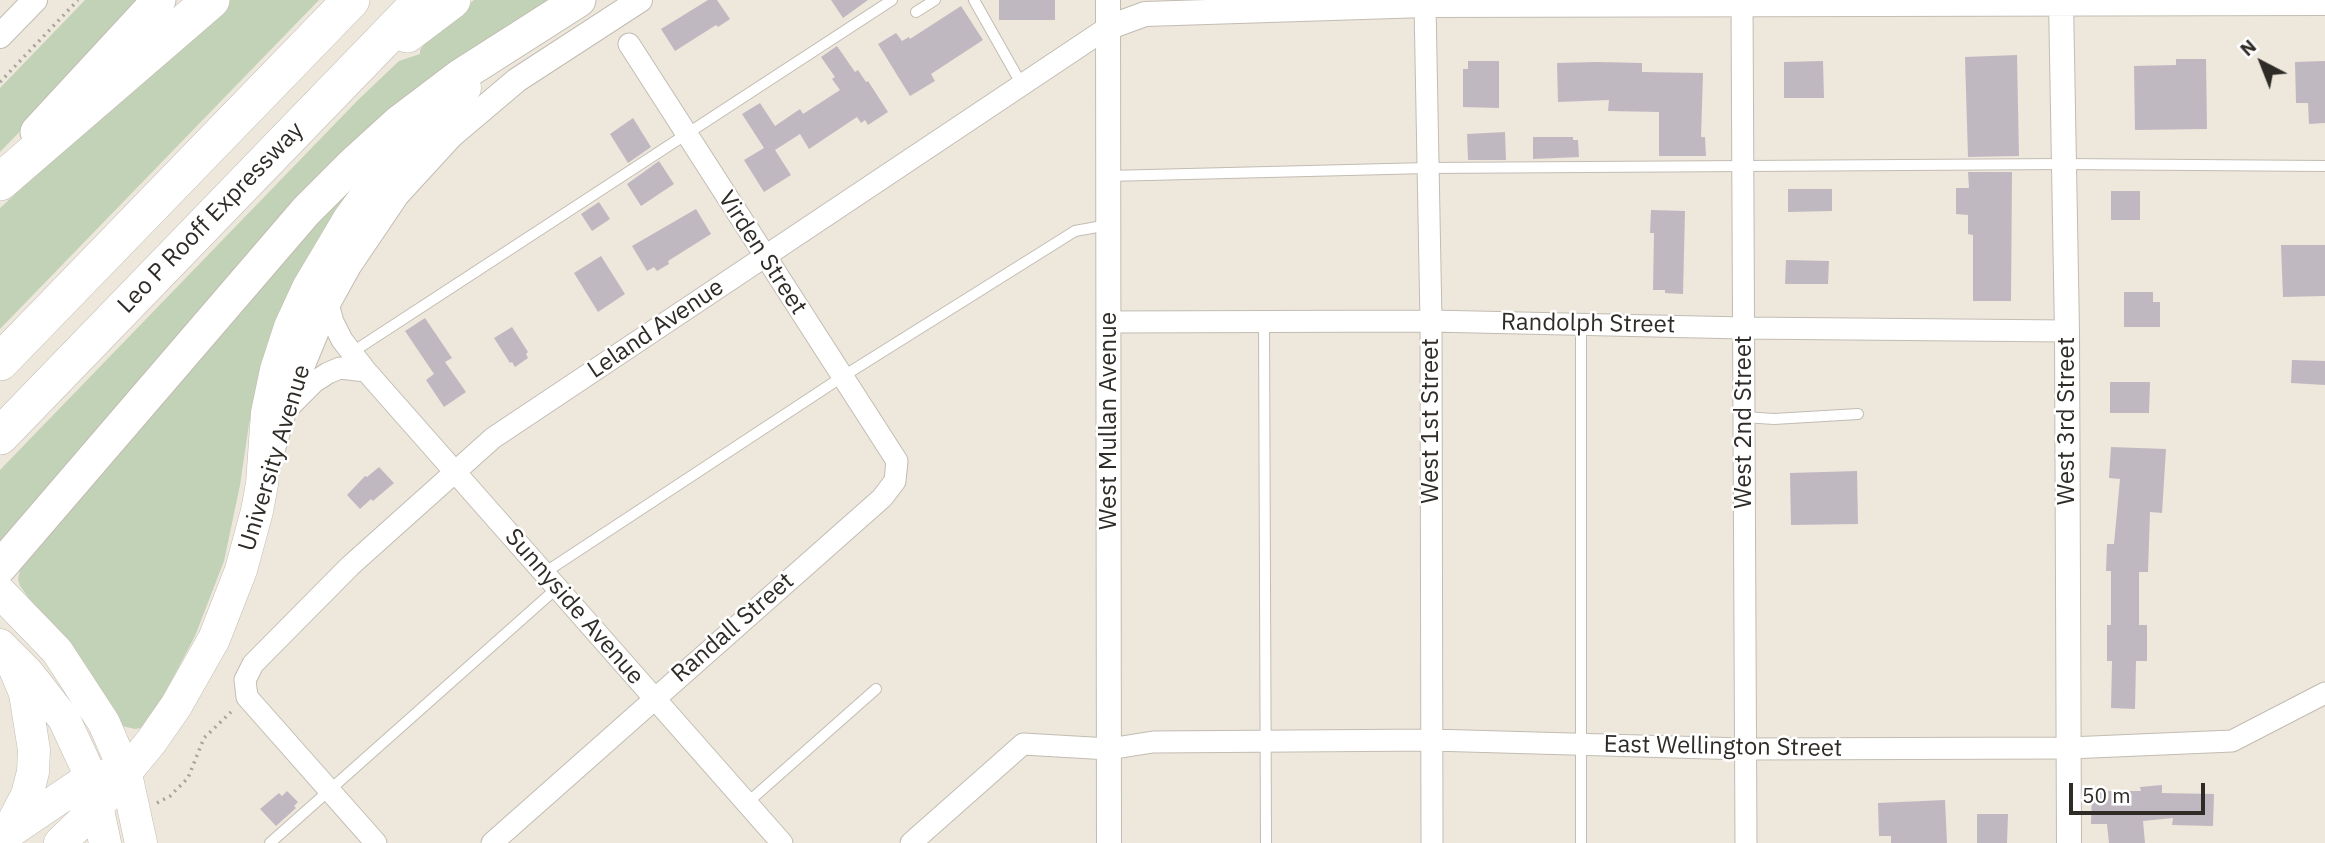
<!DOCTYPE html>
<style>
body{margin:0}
#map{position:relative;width:2325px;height:843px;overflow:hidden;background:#ede7dc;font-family:"IBM Plex Sans",sans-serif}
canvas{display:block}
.north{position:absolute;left:2227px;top:28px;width:70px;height:70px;-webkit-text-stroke:5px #fff;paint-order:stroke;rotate:318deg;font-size:19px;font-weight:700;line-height:28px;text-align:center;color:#2f2c28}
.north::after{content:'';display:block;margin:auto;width:24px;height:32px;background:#2f2c28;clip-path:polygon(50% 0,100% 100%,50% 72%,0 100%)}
.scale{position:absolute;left:2069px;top:783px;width:136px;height:32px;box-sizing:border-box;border:4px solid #2f2c28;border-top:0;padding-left:9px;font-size:21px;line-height:24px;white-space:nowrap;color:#2f2c28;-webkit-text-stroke:5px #fff;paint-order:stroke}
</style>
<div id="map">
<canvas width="2325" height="843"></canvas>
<div class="north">N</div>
<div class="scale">50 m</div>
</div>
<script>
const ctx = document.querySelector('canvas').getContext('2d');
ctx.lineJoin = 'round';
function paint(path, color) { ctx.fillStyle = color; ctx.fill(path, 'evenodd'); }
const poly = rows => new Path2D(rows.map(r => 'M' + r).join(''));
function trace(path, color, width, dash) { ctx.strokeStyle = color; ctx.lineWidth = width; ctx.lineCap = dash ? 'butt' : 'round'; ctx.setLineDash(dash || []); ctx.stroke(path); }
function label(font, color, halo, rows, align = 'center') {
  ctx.font = font + ' "IBM Plex Sans",sans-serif'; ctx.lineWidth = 5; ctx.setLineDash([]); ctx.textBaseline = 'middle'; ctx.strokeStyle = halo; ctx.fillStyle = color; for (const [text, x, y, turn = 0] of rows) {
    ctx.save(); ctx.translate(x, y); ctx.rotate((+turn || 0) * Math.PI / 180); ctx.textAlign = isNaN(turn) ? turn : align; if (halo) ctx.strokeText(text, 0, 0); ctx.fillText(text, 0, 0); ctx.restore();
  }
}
const green = poly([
 [85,0,147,0,0,152,0,88],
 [229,0,319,0,0,329,0,208],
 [474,0,556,0,489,43,0,553,0,470,358,100,399,61,420,54,420,50,426,42],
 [389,145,260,381,249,424,240,485,224,561,195,636,152,718,141,728,135,729,122,726,20,586,18,579,21,565,277,257]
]);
const building = poly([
 [708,0,717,0,730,19,718,27,716,25,675,51,661,29],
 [831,0,868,0,843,18],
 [999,0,1055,0,1055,20,999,20],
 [961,6,983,40,931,74,935,81,910,96,878,44,896,33,902,41,909,37,910,39],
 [837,46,855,72,858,70,866,82,868,81,888,112,868,125,865,120,861,123,857,117,809,149,800,134,775,150,791,175,764,192,744,160,764,148,742,114,760,103,775,126,800,109,803,114,840,90,832,79,835,77,821,57],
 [2017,55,2019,156,1968,157,1965,57],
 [2176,59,2206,59,2207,129,2135,130,2134,66,2176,65],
 [1468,61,1499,61,1499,108,1463,107,1463,69,1468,69],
 [1823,61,1824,98,1784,98,1784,62],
 [2325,61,2325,123,2309,124,2308,103,2296,103,2295,62],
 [1597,62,1642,63,1642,72,1703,73,1701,137,1705,137,1706,156,1659,156,1659,112,1608,111,1609,100,1558,102,1557,63],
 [633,118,651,147,628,163,610,134],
 [1505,132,1506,160,1468,160,1467,134],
 [1533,137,1573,137,1573,140,1578,140,1579,157,1533,159],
 [659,161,674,184,641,206,627,184],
 [1968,172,2012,172,2011,301,1973,301,1973,235,1968,234,1968,215,1956,214,1956,188,1969,188],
 [1788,189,1832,189,1832,211,1788,212],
 [2111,191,2140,191,2140,220,2111,220],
 [599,202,610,219,592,231,581,214],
 [696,209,711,234,668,261,669,264,657,271,654,267,647,271,632,246],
 [1651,210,1685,211,1683,294,1665,293,1665,290,1653,290,1654,233,1650,233],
 [2281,245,2325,245,2325,296,2283,297],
 [601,256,625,294,598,312,574,273],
 [1786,260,1829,261,1828,284,1785,284],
 [2124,292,2153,292,2153,302,2160,302,2160,327,2124,327],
 [425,318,452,358,445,362,466,392,444,407,426,380,434,374,405,331],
 [512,327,528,352,526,354,528,358,515,367,512,362,510,363,494,338],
 [2292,360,2325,361,2325,385,2291,383],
 [2110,382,2150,382,2149,413,2110,413],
 [2111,447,2166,449,2162,513,2150,512,2148,572,2139,572,2139,625,2147,625,2147,661,2136,661,2135,709,2111,708,2112,661,2107,661,2107,625,2111,625,2111,571,2106,571,2107,544,2114,544,2120,479,2109,478],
 [379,467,394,483,373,501,371,499,360,509,347,495,365,476,367,477],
 [1857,471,1858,524,1791,525,1790,473],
 [2162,785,2162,793,2214,794,2213,826,2172,825,2173,818,2143,821,2145,843,2109,843,2107,824,2091,824,2092,791,2141,791,2140,787],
 [287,791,298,802,294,806,296,808,276,826,260,809,279,793,282,796],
 [1945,800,1947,843,1891,843,1891,836,1879,836,1878,803],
 [1977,814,2008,814,2007,843,1977,843]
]);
const path = poly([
 [0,82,78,0],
 [157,803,170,796,188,778,204,738,231,712]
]);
const service = poly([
 [974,0,1022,85],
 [916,12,935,0],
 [1108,176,1428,168,2064,164,2325,166],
 [1264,321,1266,843],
 [351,353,892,0],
 [1744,417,1774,419,1858,414],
 [544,573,842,377,1075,231,1108,225],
 [747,803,876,689],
 [270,843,557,588],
 [1581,843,1581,324]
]);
const minor = poly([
 [1742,0,1746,843],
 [1425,5,1431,321,1432,843],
 [328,304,333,322,342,340,366,371,782,843],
 [1109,322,1431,321,1744,328,2067,331],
 [286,410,314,382,328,373,340,368,366,371],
 [376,843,247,697,245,680,253,664,350,566,493,438,1107,28],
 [492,843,882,498,895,481,897,461,629,44],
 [911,843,1023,744,1109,749,1153,742,1432,740,1744,749,2069,748,2232,741,2325,693]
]);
const tertiary = poly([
 [1108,0,1109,843],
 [2061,0,2067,331,2069,843],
 [1107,28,1145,14,1425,5,2325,3],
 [0,36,35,0],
 [273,449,284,411,328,304,349,266,397,195,452,135,517,80,640,0]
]);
const primary = poly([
 [0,592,57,651,104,723,126,774,141,843],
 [0,645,28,673,64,719,91,777,105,843],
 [8,833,91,777,111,775],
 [6,835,27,795,33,772,34,750,25,693,14,667],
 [60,843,99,805,151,742,176,706,214,639,241,570,257,511,262,484,267,413,276,370,290,327,308,288,349,219,376,182,437,114,465,88]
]);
const trunk = poly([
 [37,132,159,0],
 [0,567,306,211,353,164,398,123,460,76,579,0]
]);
const motorway = poly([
 [407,34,452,0],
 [0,182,211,0],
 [0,362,351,0],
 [0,436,422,0]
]);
const streetNames = [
 ["Leo P Rooff Expressway",211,218,-46],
 ["Virden Street",762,253,57],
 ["Randolph Street",1588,324,1],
 ["Leland Avenue",656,329,-34],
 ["West Mullan Avenue",1109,421,-90],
 ["West 1st Street",1431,421,-90],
 ["West 3rd Street",2067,421,-90],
 ["West 2nd Street",1744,422,-90],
 ["University Avenue",275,458,-73],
 ["Sunnyside Avenue",574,607,49],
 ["Randall Street",733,628,-41],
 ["East Wellington Street",1723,747,1]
];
paint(green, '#c2d2b7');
paint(building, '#c0b8c1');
trace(service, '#c2bcb2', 12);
trace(minor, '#c2bcb2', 23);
trace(tertiary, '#c2bcb2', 26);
trace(primary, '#c2bcb2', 33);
trace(trunk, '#c2bcb2', 35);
trace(motorway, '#c2bcb2', 38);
trace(path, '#a7a299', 3.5, [2, 5]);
trace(service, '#fff', 10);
trace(minor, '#fff', 21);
trace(tertiary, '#fff', 24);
trace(primary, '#fff', 32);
trace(trunk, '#fff', 33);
trace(motorway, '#fff', 37);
label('24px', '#2f2c28', '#fff', streetNames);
</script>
